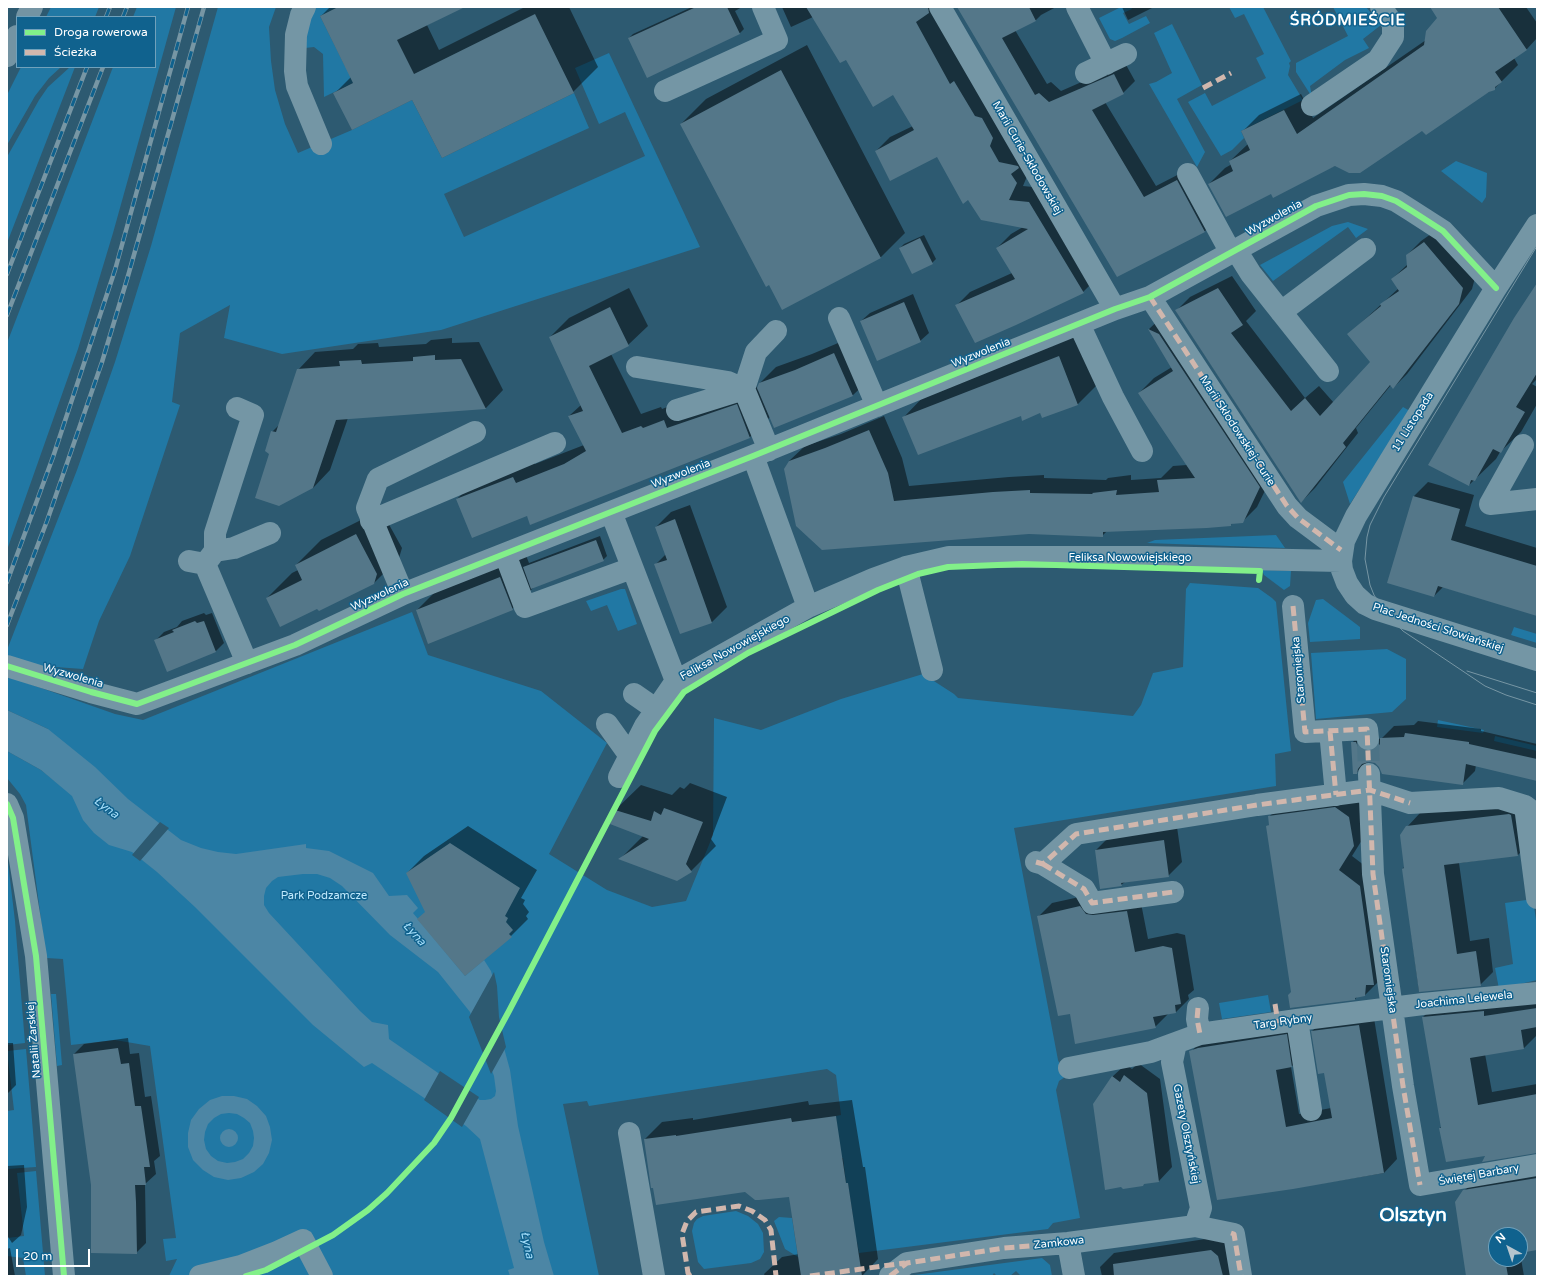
<!DOCTYPE html>
<meta charset="utf-8">
<style>
body{margin:0}
#map{position:relative;width:1544px;height:1283px;overflow:hidden;background:#2d5a71;font-family:"Varela Round",sans-serif}
canvas{display:block}
.frame{position:absolute;inset:0;border:8px solid #fff;pointer-events:none}
.legend{position:absolute;left:16px;top:16px;width:140px;height:52px;box-sizing:border-box;background:#10628e;border:1px solid #70a1bb;margin:0;padding:5px 7px;list-style:none;font-size:12px;color:#fff}
.legend li{display:flex;align-items:center;gap:8px;height:20px}
.legend b{width:20px;border:1px solid #70a1bb}
.north{position:absolute;left:1488px;top:1227px;width:40px;height:40px;box-sizing:border-box;background:#10628e;border:1px solid #70a1bb;border-radius:50%;rotate:320deg;font-size:11px;font-weight:700;line-height:16px;text-align:center;color:#fff}
.north::after{content:'';display:block;margin:auto;width:14px;height:18px;background:#b6c5cd;clip-path:polygon(50% 0,100% 100%,50% 72%,0 100%)}
.scale{position:absolute;left:16px;top:1249px;width:74px;height:18px;box-sizing:border-box;border:2px solid #fff;border-top:0;padding-left:5px;font-size:12px;line-height:14px;white-space:nowrap;color:#fff;-webkit-text-stroke:3px #10628e;paint-order:stroke}
</style>
<div id="map">
<canvas width="1544" height="1283"></canvas>
<div class="frame"></div>
<ul class="legend">
<li><b style="height:5px;background:#82f089"></b>Droga rowerowa</li>
<li><b style="height:5px;background:#d1b7ad"></b>Ścieżka</li>
</ul>
<div class="north">N</div>
<div class="scale">20 m</div>
</div>
<script>
const ctx = document.querySelector('canvas').getContext('2d');
ctx.lineJoin = 'round';
function paint(path, color) { ctx.fillStyle = color; ctx.fill(path, 'evenodd'); }
const poly = rows => new Path2D(rows.map(r => 'M' + r).join(''));
function trace(path, color, width, dash) { ctx.strokeStyle = color; ctx.lineWidth = width; ctx.lineCap = dash ? 'butt' : 'round'; ctx.setLineDash(dash || []); ctx.stroke(path); }
function label(font, color, halo, rows, align = 'center') {
  ctx.font = font + ' "Varela Round",sans-serif'; ctx.lineWidth = 3; ctx.setLineDash([]); ctx.textBaseline = 'middle'; ctx.strokeStyle = halo; ctx.fillStyle = color; for (const [text, x, y, turn = 0] of rows) {
    ctx.save(); ctx.translate(x, y); ctx.rotate((+turn || 0) * Math.PI / 180); ctx.textAlign = isNaN(turn) ? turn : align; if (halo) ctx.strokeText(text, 0, 0); ctx.fillText(text, 0, 0); ctx.restore();
  }
}
const green = poly([
 [51,7,99,7,95,17,46,17],
 [137,7,176,7,113,233,78,349,7,550,7,343,113,67,155,67,155,17,133,17],
 [218,7,276,7,269,27,271,61,275,90,285,124,298,153,352,130,412,100,442,158,574,93,589,128,444,194,464,237,645,156,625,112,599,124,575,68,609,53,700,247,441,330,282,354,224,338,230,305,180,333,172,402,180,405,130,556,99,621,83,669,41,666,7,657,7,650,77,470,115,362,151,246],
 [314,7,338,7,320,16,345,66,359,80,324,97,323,54,314,47,305,48,303,36],
 [1121,7,1131,7,1132,9,1123,13,1129,24,1146,16,1150,23,1122,38,1115,41,1110,39,1099,18],
 [1229,7,1263,7,1291,61,1289,63,1290,66,1288,75,1303,100,1241,131,1244,138,1232,150,1221,156,1188,102,1205,93,1212,106,1266,78,1256,58,1264,54,1244,14,1235,18],
 [1333,7,1366,7,1381,25,1363,39,1369,48,1345,60,1310,86,1312,97,1296,72,1296,63,1348,36],
 [1172,24,1202,85,1177,99,1205,152,1197,167,1149,84,1156,82,1172,73,1154,33],
 [21,67,61,67,49,78,35,96,7,145,7,95],
 [70,67,75,67,7,243,7,157,39,100,48,87],
 [1456,161,1487,173,1486,197,1482,203,1441,171],
 [1348,222,1368,229,1356,238,1348,227,1273,281,1260,265,1332,226],
 [1403,407,1410,411,1350,504,1343,482],
 [1276,535,1285,548,1147,543,1155,540],
 [1262,570,1291,571,1290,586,1284,590,1264,575],
 [1190,583,1258,588,1272,598,1276,602,1291,751,1275,754,1276,786,1014,828,1058,1060,1065,1077,1059,1081,1056,1090,1080,1218,1053,1223,1048,1229,859,1253,857,1242,856,1243,853,1217,848,1184,846,1183,843,1158,839,1158,836,1116,841,1115,836,1075,827,1069,589,1106,587,1101,563,1104,599,1276,169,1276,177,1259,166,1261,163,1239,176,1238,150,1046,115,1040,71,1045,63,959,46,958,26,805,20,794,7,778,7,751,41,770,61,786,48,729,7,710,7,676,115,714,143,720,412,612,428,655,541,691,607,743,549,854,607,890,652,907,686,901,713,835,714,718,761,730,841,699,923,674,954,694,958,698,1133,716,1141,705,1153,673,1183,667,1186,589],
 [621,589,625,589,637,624,618,631,607,605,591,611,586,601],
 [1323,599,1360,627,1360,639,1310,642,1308,623,1316,600],
 [1514,627,1537,634,1537,643,1511,635],
 [1387,649,1406,659,1406,699,1392,712,1316,719,1311,653],
 [1438,720,1484,730,1483,733,1437,727],
 [1495,736,1537,746,1537,751,1494,741],
 [7,854,15,921,25,1043,7,1045],
 [1533,899,1537,927,1537,980,1499,989,1495,968,1513,964,1505,903],
 [51,994,56,994,62,1065,57,1066],
 [1268,995,1271,1012,1222,1019,1219,1003],
 [26,1049,36,1167,7,1169,7,1111,14,1110,7,1051],
 [36,1171,45,1276,26,1276,23,1258,7,1256,7,1238,24,1236,17,1173],
 [736,1211,748,1216,758,1224,763,1233,764,1252,760,1259,751,1263,704,1269,698,1262,692,1231,694,1223,697,1219,703,1216],
 [779,1217,792,1218,798,1257,785,1249,774,1221],
 [1042,1258,1050,1265,1052,1276,1021,1276,1016,1271,1010,1276,997,1276,994,1273,992,1276,907,1276]
]);
const water = poly([
 [7,710,48,729,95,767,128,799,181,840,201,848,218,852,236,854,306,844,306,848,329,851,373,873,389,896,407,895,418,908,413,913,465,976,484,960,491,971,495,986,501,1037,510,1070,518,1126,544,1242,554,1276,510,1276,508,1270,514,1268,480,1139,466,1126,372,1063,364,1067,313,1025,195,907,157,872,132,852,109,845,94,833,83,820,72,796,41,770,7,751],
 [303,874,317,874,330,878,342,886,390,935,438,972,470,1012,494,1076,496,1091,495,1096,491,1099,485,1100,480,1100,470,1095,389,1039,388,1025,372,1022,360,1011,269,913,264,905,264,896,266,888,272,881,278,877],
 [222,1096,234,1096,247,1099,257,1106,266,1116,270,1127,272,1140,269,1153,263,1164,254,1172,241,1178,228,1180,214,1177,203,1170,193,1160,188,1147,188,1133,191,1120,199,1109,210,1100],
 [229,1113,237,1114,244,1118,250,1123,253,1131,254,1138,253,1146,249,1153,243,1159,235,1162,227,1163,218,1161,211,1156,206,1149,204,1140,205,1132,208,1124,214,1118,221,1114],
 '220 1138a9 9 0 1 1 18 0a9 9 0 1 1-18 0Z'
]);
const pier = poly([
 [160,822,169,828,140,861,132,855],
 [494,972,497,986,499,1017,506,1047,491,1074,469,1017],
 [440,1071,479,1097,462,1127,424,1100]
]);
const shadow = poly([
 [330,7,462,7,427,25,439,50,525,7,569,7,598,67,573,92,443,156,412,99,335,93,351,77,321,16],
 [692,7,742,7,735,11,744,29,740,33,629,38,633,34],
 [782,7,931,7,1030,169,1023,186,1043,188,1097,278,1083,292,956,306,970,292,1012,273,997,248,1011,234,1023,227,938,156,876,151,890,137,913,126,894,93,846,59,813,17,791,27],
 [968,7,1056,7,1041,15,1036,20,1015,30,1047,84,1051,82,1061,91,1125,63,1135,81,1123,93,1105,102,1156,186,1189,169,1216,220,1205,231,1117,276],
 [1122,7,1154,7,1128,20],
 [1432,7,1526,7,1537,23,1537,38,1527,49,1514,58,1518,65,1494,89,1423,130,1271,192,1209,184,1225,168,1232,164,1230,161,1248,144,1242,132,1259,115,1301,94,1313,118,1426,40,1439,18],
 [807,45,905,233,880,258,681,124,706,99],
 [1438,229,1476,274,1472,289,1407,374,1393,388,1391,385,1356,428,1358,433,1315,488,1301,502,1176,311,1190,297,1232,276,1256,311,1246,321,1305,398,1319,386,1334,403,1372,362,1349,334,1399,288,1392,279,1408,264,1407,255,1421,241],
 [924,235,936,259,932,263,900,248,904,244],
 [1537,285,1537,379,1532,384,1537,387,1537,404,1521,432,1500,452,1496,459,1469,485],
 [629,288,648,326,628,345,611,354,641,414,661,407,662,409,683,401,756,386,758,390,760,383,776,367,812,354,850,338,869,380,853,395,774,427,770,417,750,437,531,524,527,515,457,499,476,480,533,458,535,464,584,445,569,416,581,405,550,337,569,318],
 [913,294,929,333,920,341,861,321,870,313],
 [1164,315,1274,472,1257,507,1242,522,1233,523,1230,525,1108,530,1102,536,1029,533,823,549,789,461,805,446,841,434,884,416,902,458,909,486,1009,477,1044,475,1044,478,1106,480,1108,478,1131,475,1131,480,1161,478,1173,466,1187,465,1139,393,1154,378,1172,367,1149,329],
 [1084,332,1103,379,1078,404,1042,417,1040,412,1022,414,903,418,928,392],
 [452,338,452,343,479,342,503,390,486,408,348,418,330,470,313,488,270,453,272,432,280,424,298,370,315,352,353,349,358,344,378,343,379,347,426,344,431,340],
 [1428,482,1474,495,1465,526,1537,548,1537,615,1443,587,1434,596,1414,496],
 [690,505,727,607,712,622,681,633,655,565,666,554,656,527,671,512],
 [381,510,402,548,399,558,374,583,317,608,267,598,292,573,298,570,296,565,321,540],
 [600,536,607,556,603,560,535,586,512,609,417,610,442,585,525,553,529,563],
 [204,613,206,615,212,613,224,643,216,651,155,641,164,632,177,627,182,621],
 [1418,721,1481,729,1481,731,1537,744,1537,780,1476,765,1475,771,1462,784,1380,766,1376,762,1369,761,1356,773,1352,743,1364,730,1375,738,1381,739,1394,726,1414,725],
 [690,783,727,797,711,839,716,846,691,871,677,880,620,859,643,836,611,823,615,810,641,785,672,795,680,787,684,789],
 [1349,794,1362,804,1367,832,1352,856,1373,872,1378,982,1365,995,1358,996,1355,999,1292,992,1267,827,1270,824,1269,817,1282,803],
 [1522,801,1531,841,1518,855,1459,863,1470,941,1489,938,1493,972,1480,985,1419,991,1403,869,1404,867,1407,827,1420,813],
 [468,826,537,870,521,898,525,900,523,904,529,912,526,916,528,919,511,936,426,911,407,873,424,856],
 [1177,827,1182,862,1168,876,1125,882,1121,885,1096,850,1109,837],
 [1093,894,1140,898,1148,939,1177,933,1185,935,1194,990,1188,995,1189,999,1176,1012,1168,1014,1155,1027,1070,1013,1039,916,1052,903],
 [1537,997,1537,1035,1524,1048,1485,1054,1492,1092,1537,1084,1537,1152,1488,1155,1440,1128,1442,1126,1423,1017,1437,1003],
 [1373,1012,1397,1159,1384,1173,1293,1188,1191,1052,1204,1038,1300,1021,1305,1053,1291,1067,1299,1114,1331,1108,1325,1071,1312,1031,1326,1018],
 [128,1038,130,1054,139,1053,145,1097,151,1096,160,1156,154,1161,156,1174,145,1184,146,1243,136,1253,92,1184,74,1054,84,1044],
 [7,1043,13,1043,16,1085,7,1094],
 [1138,1063,1160,1079,1172,1167,1159,1181,1145,1183,1112,1077,1126,1064,1132,1069],
 [852,1100,863,1167,865,1167,878,1259,862,1276,765,1276,764,1274,782,1257,799,1254,790,1196,746,1191,645,1139,662,1122,693,1118,693,1120,808,1101,809,1105],
 [24,1165,27,1207,21,1235,12,1243,7,1235,7,1166],
 [1537,1167,1537,1249,1520,1252,1520,1235,1496,1235,1496,1259,1520,1259,1520,1253,1524,1276,1468,1276,1464,1191,1478,1177],
 [1225,1236,1239,1276,1102,1276,1100,1267,1114,1253],
 [10,1248,15,1276,7,1276,7,1249]
]);
const building = poly([
 [338,7,465,7,397,40,414,74,535,14,574,93,442,158,412,100,352,130,333,93,353,83,320,16],
 [696,7,727,7,740,34,647,78,628,38],
 [806,7,928,7,929,13,916,22,950,84,954,81,975,116,982,118,993,138,990,146,999,162,1018,166,1019,168,1011,174,1017,183,1009,200,1029,202,1084,293,1016,325,975,343,955,305,1015,279,996,248,1028,229,981,220,968,200,963,204,937,157,890,181,875,151,914,130,893,95,873,107,846,60,840,63],
 [957,7,1029,7,1036,21,1002,38,1035,95,1039,93,1049,102,1114,74,1124,94,1092,110,1144,197,1177,180,1205,232,1117,277],
 [1430,7,1498,7,1527,50,1495,72,1502,82,1495,87,1495,90,1489,92,1426,135,1422,131,1360,173,1349,173,1335,166,1273,198,1271,194,1226,217,1208,184,1233,171,1229,161,1250,150,1241,131,1284,110,1297,134,1424,45,1426,31,1437,18],
 [781,70,881,258,782,310,769,285,766,287,680,124],
 [920,238,933,264,912,274,899,248],
 [1424,242,1463,288,1459,304,1393,389,1390,385,1343,443,1346,447,1301,503,1175,310,1218,288,1243,325,1231,333,1291,411,1305,398,1320,416,1370,362,1347,334,1381,306,1380,304,1399,291,1391,279,1407,267,1406,255],
 [1537,283,1537,373,1516,407,1525,412,1501,453,1493,449,1475,481,1471,480,1469,486,1428,465,1514,318],
 [904,302,921,342,877,361,860,321],
 [610,307,629,346,589,366,622,433,641,426,643,428,664,420,667,428,737,404,750,438,530,525,527,516,472,538,456,499,513,477,516,483,564,464,586,451,568,416,583,411,549,337],
 [1148,329,1159,334,1260,487,1243,523,1231,524,1231,526,1207,528,1103,532,1103,537,1029,534,822,550,796,526,784,469,789,461,825,448,869,430,888,473,894,501,993,492,1030,490,1030,493,1093,494,1092,493,1117,490,1116,495,1159,492,1157,480,1195,478,1138,393,1173,371],
 [834,353,853,396,774,428,757,388,759,383,795,370],
 [435,355,435,360,461,359,486,409,336,420,313,488,279,506,255,498,269,454,265,451,271,431,276,432,297,369,340,366,339,361,361,360,362,364,413,361,413,357],
 [1059,356,1078,405,1042,418,1040,413,1022,421,1021,416,918,455,902,417],
 [1413,496,1460,509,1451,540,1537,566,1537,616,1438,586,1434,597,1387,583],
 [675,519,712,623,680,634,654,564,667,560,655,527],
 [356,534,377,574,374,584,319,611,317,609,280,627,266,598,302,580,295,565],
 [596,540,604,561,531,589,523,567],
 [500,577,513,610,428,644,416,610],
 [195,621,197,623,204,621,216,652,167,672,154,640,174,632,172,630],
 [1405,733,1469,742,1469,744,1537,759,1537,781,1466,764,1463,785,1382,774,1379,767,1375,763,1369,762,1362,764,1358,769,1357,774,1353,774,1351,742,1356,742,1358,747,1363,750,1370,751,1376,749,1380,744,1380,738,1404,737],
 [1335,807,1349,817,1354,846,1339,870,1360,886,1374,985,1366,985,1365,996,1355,998,1355,1000,1290,1008,1288,995,1291,992,1266,826,1269,825,1268,816],
 [664,808,703,822,686,864,692,872,677,881,618,859,649,839,610,824,615,810,651,821,654,811,661,815],
 [1509,814,1511,815,1518,856,1444,865,1457,954,1476,951,1481,986,1419,992,1402,869,1404,868,1400,835,1406,826],
 [1164,840,1169,877,1121,883,1122,886,1100,889,1095,850],
 [450,843,520,888,505,916,508,918,506,922,513,930,509,934,512,937,465,976,417,919,425,912,406,873],
 [1080,906,1086,914,1093,915,1127,911,1135,952,1163,946,1172,948,1181,1004,1175,1005,1176,1013,1153,1017,1156,1028,1075,1044,1070,1014,1058,1016,1037,916],
 [1537,1008,1537,1027,1521,1030,1524,1049,1470,1058,1478,1105,1537,1094,1537,1153,1482,1162,1485,1156,1446,1162,1439,1128,1441,1128,1422,1017,1484,1011,1484,1016],
 [1359,1025,1384,1173,1293,1189,1217,1200,1189,1051,1198,1048,1287,1034,1292,1067,1276,1070,1286,1127,1332,1118,1324,1073,1318,1074,1311,1031],
 [118,1048,121,1064,129,1063,135,1106,141,1106,150,1167,144,1167,146,1185,135,1185,136,1202,137,1254,91,1253,91,1185,73,1054],
 [1124,1075,1147,1093,1159,1182,1144,1184,1143,1186,1123,1189,1121,1187,1105,1190,1093,1104,1112,1076,1120,1082],
 [836,1116,846,1183,848,1183,862,1276,801,1276,789,1197,759,1200,755,1200,745,1192,656,1205,653,1188,651,1188,644,1139,676,1135,676,1136,791,1118,792,1122],
 [1537,1178,1537,1250,1520,1253,1520,1235,1496,1235,1496,1259,1505,1259,1508,1276,1466,1276,1455,1202,1463,1190],
 [1211,1250,1218,1256,1223,1276,1114,1276,1113,1264]
]);
const minorTunnel = poly([
 [1368,739,1369,774]
]);
const minor = poly([
 [305,7,301,15,296,35,295,71,297,86,321,144],
 [940,7,1115,309],
 [1077,7,1106,64],
 [1086,73,1126,54],
 [665,91,777,40,763,7],
 [1312,105,1378,60,1393,37,1393,24,1381,7],
 [1188,174,1231,253],
 [1537,225,1496,288,1356,516,1344,541,1341,561,1342,570,1347,583,1355,595,1365,604,1375,609,1537,660],
 [1236,250,1251,274,1328,371],
 [1150,297,1287,506,1298,518,1341,550],
 [1281,312,1365,249],
 [839,318,877,406],
 [1079,324,1113,397,1142,451],
 [637,367,728,382,744,389],
 [677,410,744,389],
 [769,450,744,389,756,352,776,331],
 [753,456,808,607],
 [1490,504,1523,445],
 [1490,504,1537,499],
 [611,512,676,681],
 [371,521,555,443],
 [215,551,234,548,270,533],
 [505,554,525,607,632,568],
 [189,561,205,564,215,551,215,533,253,415,237,408],
 [205,564,247,663],
 [906,567,932,670],
 [403,594,367,508,378,479,475,432],
 [1293,606,1305,732,1367,729,1368,739],
 [7,666,91,692,137,704,295,645,403,594,753,456,1115,309,1150,297,1316,206,1349,195,1364,194,1382,196,1396,201,1412,211,1443,231,1496,288],
 [634,694,657,710],
 [607,724,630,756],
 [1330,731,1336,795],
 [1369,774,1373,874,1403,1086,1420,1185,1537,1165],
 [619,777,645,726,676,681,808,607,873,579,906,567,949,557,1146,557,1341,561],
 [7,804,13,818,36,956,64,1276],
 [1525,806,1537,898],
 [1036,862,1043,864,1076,834,1257,805,1370,790,1410,803,1499,798,1525,806,1537,815],
 [1043,864,1084,889,1092,903,1173,892],
 [1198,1008,1197,1019,1200,1034],
 [1297,1020,1311,1110],
 [1176,1043,1172,1062,1201,1208,1195,1226],
 [1069,1068,1151,1052,1200,1034,1297,1020,1423,1004,1537,993],
 [629,1133,654,1276],
 [1068,1243,1074,1276],
 [200,1276,241,1266,277,1252,303,1240,322,1276],
 [890,1276,907,1263,1004,1248,1068,1243,1195,1226,1234,1234,1241,1276]
]);
const major = poly([
 [27,17,32,7],
 [7,56,17,36]
]);
const tram = poly([
 [1537,246,1384,497,1370,525,1367,537,1365,559,1370,585,1374,595,1385,612,1403,631,1485,686,1506,695,1537,705],
 [1467,671,1537,693]
]);
const rail = poly([
 [106,17,110,7],
 [123,17,127,7],
 [7,274,87,67],
 [7,315,103,67],
 [7,582,53,457,115,270,188,7],
 [7,625,47,521,102,362,128,276,204,7]
]);
const quiet = poly([
 [1203,88,1231,73],
 [1150,297,1287,506,1298,518,1341,550],
 [1293,606,1305,732,1367,729,1373,874,1403,1086,1420,1185],
 [1330,731,1336,795],
 [1036,862,1043,864,1076,834,1257,805,1370,790,1410,803],
 [1043,864,1084,889,1092,903,1173,892],
 [1275,1004,1278,1023],
 [1198,1008,1197,1019,1200,1034],
 [1231,1233,1234,1234,1241,1276],
 [690,1276,688,1273,682,1234,687,1221,696,1212,739,1206,752,1211,765,1220,771,1230,776,1276],
 [810,1276,905,1263],
 [890,1276,907,1263,1004,1248,1068,1243]
]);
const cycleway = poly([
 [7,666,91,692,137,704,295,645,403,594,753,456,1115,309,1150,297,1316,206,1349,195,1364,194,1382,196,1396,201,1412,211,1443,231,1496,288],
 [7,804,13,818,36,956,64,1276],
 [246,1276,266,1270,333,1235,368,1210,387,1193,434,1143,451,1118,509,1011,655,731,684,692,748,653,878,590,918,574,948,567,1022,564,1260,571,1259,580]
]);
const streetNames = [
 ["Marii Curie-Skłodowskiej",1027,158,60],
 ["Wyzwolenia",1274,218,-29],
 ["Wyzwolenia",981,353,-22],
 ["11 Listopada",1413,422,-58],
 ["Marii Skłodowskiej-Curie",1237,431,57],
 ["Wyzwolenia",681,474,-21],
 ["Feliksa Nowowiejskiego",1130,558],
 ["Wyzwolenia",380,595,-25],
 ["Plac Jedności Słowiańskiej",1438,628,18],
 ["Feliksa Nowowiejskiego",735,648,-29],
 ["Staromiejska",1299,670,-95],
 ["Wyzwolenia",73,676,16],
 ["Staromiejska",1388,980,82],
 ["Joachima Lelewela",1464,1000,-6],
 ["Targ Rybny",1283,1022,-8],
 ["Natalii Żarskiej",34,1040,-95],
 ["Gazety Olsztyńskiej",1186,1134,79],
 ["Świętej Barbary",1479,1175,-10],
 ["Zamkowa",1059,1243,-6]
];
const parkNames = [
 ["Park Podzamcze",324,896]
];
const waterNames = [
 ["Łyna",106,808,37],
 ["Łyna",414,934,48],
 ["Łyna",527,1245,78]
];
const districtNames = [
 ["ŚRÓDMIEŚCIE",1348,21]
];
const townNames = [
 ["Olsztyn",1413,1216]
];
paint(green, '#2178a4');
paint(water, '#4c86a5');
paint(pier, '#2d5a71');
paint(shadow, '#0007');
paint(building, '#547789');
trace(minorTunnel, '#4c7386', 22, [22, 11]);
trace(minor, '#7496a5', 22);
trace(major, '#7494a3', 22);
trace(tram, '#7796a4', 1);
trace(rail, '#7796a4', 4.5);
trace(rail, '#10628e', 3, [9]);
trace(quiet, '#d1b7ad', 5, [10, 5]);
trace(cycleway, '#82f089', 6);
label('11px', '#fff', '#10628e', streetNames);
label('11px', '#c0e9fd', '#10628e', parkNames);
label('italic 12px', '#a5defa', '#10628e', waterNames);
ctx.letterSpacing = '1px';
label('bold 15px', '#fff', '#10628e', districtNames);
ctx.letterSpacing = '0px';
label('bold 19px', '#fff', '#10628e', townNames);
</script>
